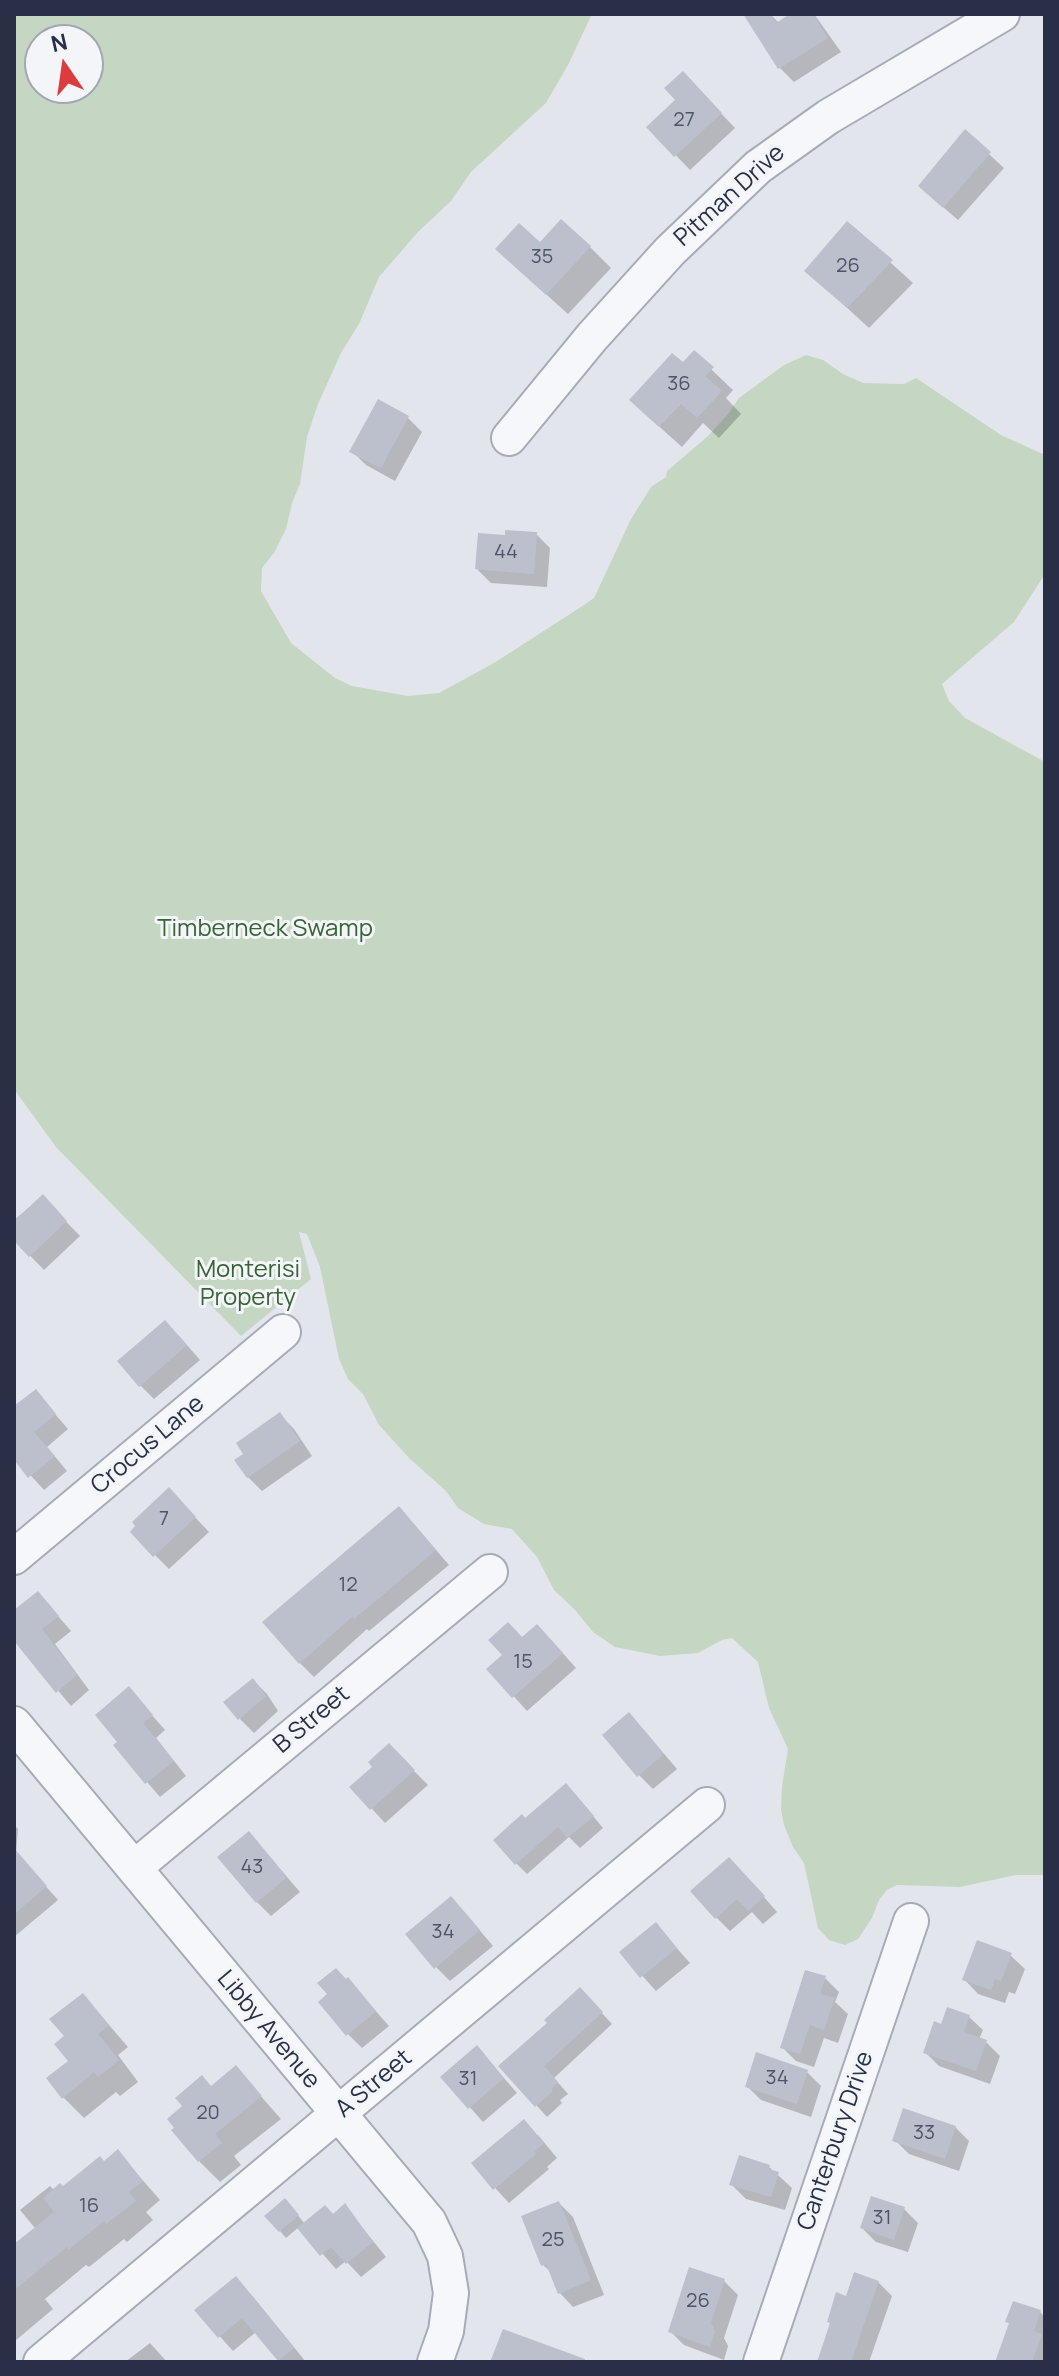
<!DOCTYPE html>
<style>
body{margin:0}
#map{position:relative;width:1059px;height:2376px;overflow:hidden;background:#e3e5ec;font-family:Manrope,sans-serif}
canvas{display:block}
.frame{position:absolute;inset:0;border:16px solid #282f47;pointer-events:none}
.north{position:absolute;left:24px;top:24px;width:80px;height:80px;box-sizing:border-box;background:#f3f5f9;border:2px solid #a2a6b2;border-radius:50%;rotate:347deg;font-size:22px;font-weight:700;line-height:32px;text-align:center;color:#282f47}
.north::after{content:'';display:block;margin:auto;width:28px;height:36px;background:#dd3c3e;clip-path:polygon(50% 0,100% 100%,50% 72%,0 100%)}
</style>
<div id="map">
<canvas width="1059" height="2376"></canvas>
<div class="frame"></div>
<div class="north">N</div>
</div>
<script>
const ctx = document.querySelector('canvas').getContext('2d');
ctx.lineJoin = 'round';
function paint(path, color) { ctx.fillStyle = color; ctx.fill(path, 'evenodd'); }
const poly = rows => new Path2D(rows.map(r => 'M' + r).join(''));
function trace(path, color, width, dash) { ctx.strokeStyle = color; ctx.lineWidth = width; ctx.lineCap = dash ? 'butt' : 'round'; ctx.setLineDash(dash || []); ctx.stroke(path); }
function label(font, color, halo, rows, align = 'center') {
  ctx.font = font + ' Manrope,sans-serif'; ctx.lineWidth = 6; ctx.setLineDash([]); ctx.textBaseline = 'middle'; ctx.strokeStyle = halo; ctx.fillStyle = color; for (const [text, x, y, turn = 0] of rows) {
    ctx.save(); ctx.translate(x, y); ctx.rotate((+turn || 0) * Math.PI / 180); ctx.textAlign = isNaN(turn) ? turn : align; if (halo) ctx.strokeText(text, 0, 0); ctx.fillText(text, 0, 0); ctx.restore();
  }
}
const green = poly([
 [14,14,592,14,568,65,546,103,471,172,451,201,418,232,379,277,359,324,341,353,318,404,307,437,300,484,292,503,286,529,274,553,262,568,261,591,291,643,335,678,352,686,408,696,439,693,494,663,584,605,594,598,631,519,651,487,666,477,667,471,708,436,728,414,739,398,784,365,806,355,823,360,843,374,863,383,904,384,916,378,1001,435,1045,455,1045,574,1014,622,942,684,949,701,965,718,1045,762,1045,1875,1016,1875,960,1887,897,1885,887,1890,879,1900,872,1918,858,1939,845,1945,829,1940,818,1928,804,1863,793,1847,784,1825,781,1810,782,1786,788,1749,769,1708,758,1662,732,1638,722,1640,698,1653,660,1656,615,1647,593,1632,575,1610,554,1590,537,1557,512,1529,484,1524,458,1508,446,1491,409,1458,379,1425,363,1394,348,1379,339,1359,320,1267,307,1234,299,1232,311,1279,241,1336,56,1147,14,1089],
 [40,40,88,40,88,88,40,88]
]);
const shadow = poly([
 [758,14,770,14,779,23,794,14,814,14,841,52,794,82,780,68,749,20],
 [696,87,735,128,690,170,649,127],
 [965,132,1004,168,958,220,935,200],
 [848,224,913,283,869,328,807,271],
 [540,245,590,247,611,268,568,314,519,270],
 [694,353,733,390,726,398,741,414,719,438,703,423,682,447,653,421,683,365],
 [408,418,422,432,395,481,366,465,352,451],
 [536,534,550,548,547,587,491,583,477,569,506,537],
 [42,1197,80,1236,44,1270,14,1239,14,1220],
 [179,1336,200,1360,154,1399,140,1385],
 [35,1391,68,1429,47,1447,67,1471,44,1490,14,1457,14,1409],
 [280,1415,294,1429,312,1456,262,1491,248,1477],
 [169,1490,209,1532,169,1569,132,1532],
 [413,1523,449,1565,369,1631,367,1629,314,1677,300,1663],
 [38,1593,71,1631,55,1644,89,1690,71,1706,14,1638,14,1613],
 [523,1639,551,1640,576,1668,527,1711,489,1669],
 [253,1680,267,1694,278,1711,254,1733,240,1719],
 [129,1689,165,1730,156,1738,186,1776,160,1797,116,1746,120,1742],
 [643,1729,677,1769,653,1789,639,1775],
 [389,1746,428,1785,385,1823,352,1787,375,1767],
 [577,1797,603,1828,580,1848,569,1837,527,1874,516,1863,525,1820],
 [14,1825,18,1829,16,1853,58,1900,14,1937],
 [249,1833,300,1892,271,1916,257,1902],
 [743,1873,777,1912,763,1924,752,1912,730,1931,716,1917],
 [465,1913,493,1946,450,1981,436,1967],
 [656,1925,690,1963,656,1991,622,1953],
 [1010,1955,1025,1969,1015,1994,1009,1992,1005,2003,978,1994,964,1979],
 [825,1978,839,1992,835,2002,848,2014,838,2043,824,2038,814,2067,796,2061,782,2047],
 [348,1980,389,2026,362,2048,348,2034],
 [580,1989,612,2024,554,2078,568,2094,560,2100,562,2103,547,2117,501,2066,549,2023],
 [83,1995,128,2047,118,2055,138,2082,120,2096,116,2092,84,2118,63,2097,71,2061,67,2037],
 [968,2016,983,2030,979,2039,986,2042,1000,2056,990,2084,939,2066,925,2052,942,2026],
 [490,2062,517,2093,483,2122,443,2077],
 [236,2068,281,2119,234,2156,241,2165,220,2182,199,2161,212,2088],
 [807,2072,821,2086,811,2117,761,2100,747,2086],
 [955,2127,969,2141,959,2171,909,2154,895,2140],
 [538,2135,557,2158,547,2167,549,2169,509,2203,473,2164],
 [118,2152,160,2200,146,2212,153,2220,127,2242,124,2239,89,2267,86,2265,45,2299,53,2309,15,2341,14,2263,44,2239,20,2210,50,2186,55,2191,63,2189],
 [769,2167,792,2188,785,2210,746,2199,732,2185],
 [559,2203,573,2217,604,2295,573,2307,559,2292,552,2273,543,2265],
 [345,2206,386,2257,361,2277,346,2261,336,2269,299,2227,286,2238,267,2216,291,2207,305,2224,333,2216],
 [904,2209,918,2223,908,2252,876,2242,862,2228],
 [724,2281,738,2295,724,2338,728,2346,724,2360,684,2345,670,2331],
 [878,2282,892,2296,869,2362,819,2362,847,2298],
 [250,2293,306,2362,282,2362,256,2332,233,2351,197,2311],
 [1040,2312,1045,2317,1045,2362,1002,2362],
 [150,2343,167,2362,125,2362]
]);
const building = poly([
 [743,14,770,14,776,23,790,14,813,14,828,38,778,69],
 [683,71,722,113,674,157,646,127,675,100,664,88],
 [965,129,991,152,943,208,918,186],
 [561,219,591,246,546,295,495,249,519,223,540,242],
 [847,221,893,260,847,308,804,271],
 [694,350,714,367,705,376,722,391,697,418,681,404,659,427,629,400,672,353,683,362],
 [378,399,409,416,381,468,349,452],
 [505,530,537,532,534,574,475,569,478,533,505,535],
 [43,1194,67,1221,29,1257,14,1241,14,1221],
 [165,1320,187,1345,139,1387,117,1361],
 [36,1389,56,1414,34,1432,55,1456,28,1478,14,1460,14,1406],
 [280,1412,300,1441,247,1478,234,1460,243,1454,236,1443],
 [169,1487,196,1517,153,1557,130,1532,135,1526,132,1522],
 [399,1506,436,1550,354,1619,352,1617,299,1664,262,1622],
 [38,1591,59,1616,42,1629,77,1675,56,1693,14,1641,14,1610],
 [508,1622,522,1637,537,1624,563,1653,512,1698,486,1669,502,1655,488,1640],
 [253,1678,266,1696,238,1720,223,1702],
 [129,1686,153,1715,143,1723,174,1761,145,1784,113,1745,117,1742,95,1715],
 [629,1712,664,1754,637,1777,602,1735],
 [389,1743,415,1770,370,1810,349,1787,372,1767,368,1762],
 [566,1783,594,1816,567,1838,558,1827,515,1865,493,1840,522,1814,525,1818],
 [249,1831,287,1877,256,1903,217,1857],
 [14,1848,47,1886,14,1914],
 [729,1857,765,1896,748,1911,737,1899,715,1919,690,1891],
 [451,1896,480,1930,434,1969,405,1934],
 [656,1922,677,1948,640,1978,619,1952],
 [977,1940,1012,1953,1001,1981,995,1979,991,1990,962,1980],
 [336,1968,346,1979,348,1977,376,2011,346,2036,318,2002,327,1994,317,1983],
 [805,1970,826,1976,820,1994,835,1998,824,2030,810,2025,800,2054,780,2048],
 [580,1987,603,2012,544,2066,558,2082,551,2089,553,2091,535,2107,498,2066,547,2023,544,2020],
 [83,1993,109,2025,98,2034,119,2060,98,2077,94,2072,62,2099,46,2078,68,2061,54,2044,64,2036,49,2019],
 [947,2007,970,2015,964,2032,987,2040,976,2071,923,2053,934,2021,941,2024],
 [477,2045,504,2078,468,2109,440,2077],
 [756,2052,808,2070,797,2104,745,2087],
 [236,2065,262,2096,215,2134,222,2143,198,2162,171,2130,174,2128,167,2119,182,2106,175,2098,202,2075,211,2086],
 [903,2108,956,2126,945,2159,892,2141],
 [524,2119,544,2143,534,2152,536,2154,493,2190,471,2163],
 [118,2149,143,2181,129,2192,136,2201,106,2224,104,2221,68,2250,67,2247,14,2290,14,2244,54,2212,43,2198,60,2183,63,2186,100,2156,104,2161],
 [739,2155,770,2165,769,2169,779,2172,771,2197,729,2185],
 [871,2196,905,2207,894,2240,860,2228],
 [285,2198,299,2215,279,2232,264,2216],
 [559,2201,591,2280,558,2294,546,2264,541,2266,521,2216],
 [345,2203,373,2242,346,2264,331,2247,320,2256,297,2228,325,2205,333,2214],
 [689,2267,725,2279,711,2323,715,2331,710,2347,668,2332],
 [854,2272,879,2281,851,2362,817,2362,830,2323,827,2322,836,2292,846,2296],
 [236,2276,294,2348,278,2361,242,2318,218,2338,194,2310],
 [1013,2301,1041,2310,1034,2331,1042,2334,1032,2362,995,2362,1009,2323,1005,2322],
 [503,2329,585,2359,585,2362,490,2362]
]);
const street = poly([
 [509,438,592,337,670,251,758,167,828,117,1002,14],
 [14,1557,283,1332],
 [14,1724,429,2222,445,2256,451,2293,446,2331,435,2362],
 [134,1868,490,1572],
 [41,2362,707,1805],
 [761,2362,911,1921]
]);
const numberNames = [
 ["27",684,120],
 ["35",542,257],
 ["26",848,266],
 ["36",679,384],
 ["44",506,552],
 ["7",164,1519],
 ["12",348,1585],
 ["15",523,1662],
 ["43",252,1867],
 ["34",443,1932],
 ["34",777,2078],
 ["31",468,2079],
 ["20",208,2113],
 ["33",924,2133],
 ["16",89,2206],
 ["31",882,2218],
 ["25",553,2240],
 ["26",698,2301]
];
const streetNames = [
 ["Pitman Drive",730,196,-42],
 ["Crocus Lane",148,1445,-40],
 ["B Street",312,1720,-40],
 ["Libby Avenue",268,2030,50],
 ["A Street",374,2084,-40],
 ["Canterbury Drive",836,2141,-71]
];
const parkNames = [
 ["Timberneck Swamp",265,929],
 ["Monterisi",248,1270],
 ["Property",248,1298]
];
paint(green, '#c5d7c3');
paint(shadow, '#0003');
paint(building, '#bcc0cd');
trace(street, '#a7abb7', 38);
trace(street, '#f6f7fa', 34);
label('20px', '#4d5368', null, numberNames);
label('24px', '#282f47', '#f3f5f9', streetNames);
label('24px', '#376434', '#f3f5f9', parkNames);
</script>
